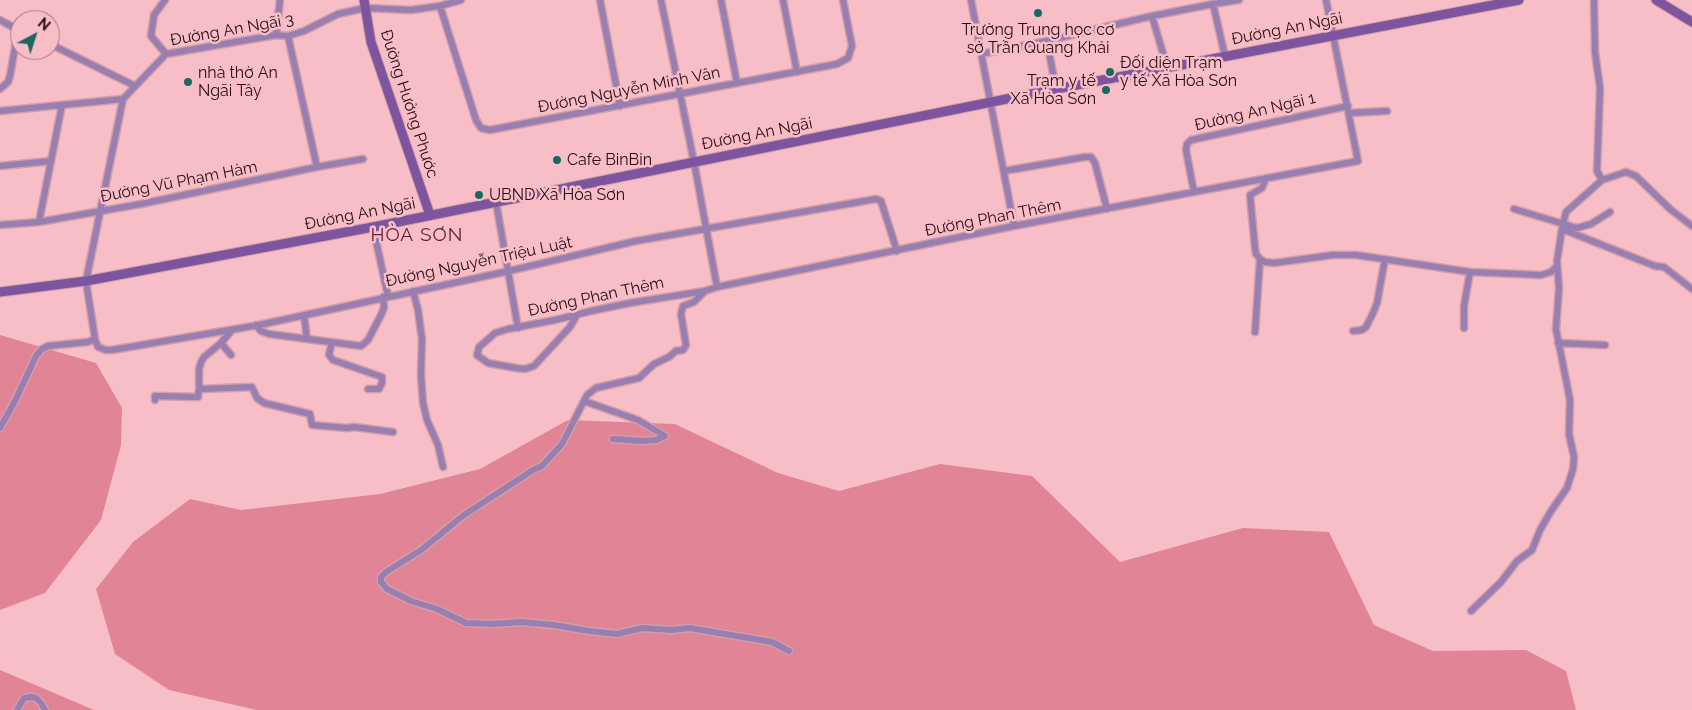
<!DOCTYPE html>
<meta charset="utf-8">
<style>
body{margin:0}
#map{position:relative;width:1692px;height:710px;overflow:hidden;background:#f7bec7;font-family:Raleway,sans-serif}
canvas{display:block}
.north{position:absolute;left:10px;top:10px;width:50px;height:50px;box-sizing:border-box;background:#f7bec7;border:1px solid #a5767f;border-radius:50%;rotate:40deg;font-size:14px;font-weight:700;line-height:20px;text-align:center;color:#2b0b13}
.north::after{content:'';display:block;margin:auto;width:18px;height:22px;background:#1b6761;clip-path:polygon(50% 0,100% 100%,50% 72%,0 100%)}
</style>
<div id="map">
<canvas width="1692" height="710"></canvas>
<div class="north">N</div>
</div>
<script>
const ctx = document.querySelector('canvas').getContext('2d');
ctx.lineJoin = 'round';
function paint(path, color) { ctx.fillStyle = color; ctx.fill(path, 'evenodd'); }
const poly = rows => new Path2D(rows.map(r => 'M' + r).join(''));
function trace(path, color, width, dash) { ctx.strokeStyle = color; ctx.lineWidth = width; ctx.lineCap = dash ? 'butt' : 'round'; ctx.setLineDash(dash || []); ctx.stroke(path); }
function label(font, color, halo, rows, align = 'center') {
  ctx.font = font + ' Raleway,sans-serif'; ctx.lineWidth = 5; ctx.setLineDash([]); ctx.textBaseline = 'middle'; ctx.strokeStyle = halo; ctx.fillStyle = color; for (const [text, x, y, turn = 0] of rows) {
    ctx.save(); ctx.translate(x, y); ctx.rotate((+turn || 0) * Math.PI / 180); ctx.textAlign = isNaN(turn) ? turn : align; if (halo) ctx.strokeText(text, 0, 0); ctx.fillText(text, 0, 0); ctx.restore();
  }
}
const green = poly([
 [0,335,96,363,122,408,121,445,101,520,45,593,0,610],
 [568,420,675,424,778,473,839,491,940,464,1032,476,1120,562,1243,528,1329,532,1374,625,1433,651,1526,650,1566,671,1576,710,257,710,169,690,115,654,96,589,133,542,190,499,241,510,380,494,480,469],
 [0,670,94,710,0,710]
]);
const minor = poly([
 [165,0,154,15,151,36,166,54],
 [461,0,440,6,411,10,365,8,338,14,304,31,288,36,276,35,166,54,123,99,86,281,95,339,98,347,106,350,112,350,259,325,509,271,636,241,876,199,881,201,897,251],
 [600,0,620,106],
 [661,0,694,162,717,287],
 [721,0,737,83],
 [783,0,797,72],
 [971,0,1014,226],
 [1594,0,1595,52,1600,88,1597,171,1602,180],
 [1213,4,1239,0],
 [440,6,476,120,481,128,490,130,837,64,848,58,852,46,843,0],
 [1152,16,1167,67],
 [0,20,20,31],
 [276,35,280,0],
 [288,36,317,167],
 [1042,42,1049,52,1056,89],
 [50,44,135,86],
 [981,54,1042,42,1152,16,1213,4,1225,56],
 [0,89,8,82,10,76,18,30],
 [0,111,123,99],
 [1349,113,1387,111],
 [0,166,51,161],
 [1004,171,1085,157,1091,157,1095,163,1107,209],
 [1266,178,1262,188,1250,195,1255,248,1256,254,1260,259,1265,262,1274,263,1333,255,1356,255,1470,272,1541,275,1551,272,1557,266],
 [1194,192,1186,150,1187,144,1191,140,1348,106],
 [496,202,518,328],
 [1514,209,1577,228,1591,224,1610,212],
 [39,222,62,105],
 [0,225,39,222,141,204,317,167,363,159],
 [373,227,388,296],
 [1562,229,1655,266,1664,267,1692,289],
 [413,291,418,310,422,339,421,375,423,403,427,420,438,445,443,467],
 [705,291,694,302,683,306,681,314,686,345,683,350,676,351,669,357,654,364,639,378,596,388,587,395,562,444,542,466,533,470,464,515,421,550,386,572,381,577,381,582,387,589,411,601,437,609,466,623,493,624,521,622,554,625,589,631,617,634,642,628,671,630,690,628,772,642,789,651],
 [304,315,307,339],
 [577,315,570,327,534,366,525,369,516,368,488,363,477,355,479,347,486,341,495,333,508,329,555,320,591,311,630,303,705,291,717,287,1014,226,1358,161,1326,0],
 [256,325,261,331,269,334,361,346,368,340,382,313,384,307,383,297],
 [1464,328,1464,306,1470,272],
 [232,330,221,343,204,357,201,362,199,369,199,386,202,389,252,387,257,398,264,403,310,414,312,425,347,428,354,427,393,432],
 [1353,331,1362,330,1366,327,1373,313,1377,303,1385,259],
 [1255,332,1260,259],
 [332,342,329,355,333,360,382,377,382,383,379,389,368,389],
 [221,343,231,355],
 [1558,343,1605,345],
 [155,400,155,396,198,397,199,389,202,389],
 [584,401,638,420,665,436,656,440,643,441,613,439],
 [0,428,15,401,36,356,42,349,48,346,88,342,95,339],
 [1471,611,1501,582,1517,561,1532,550,1540,530,1551,511,1567,488,1573,469,1574,457,1569,434,1570,400,1556,329,1559,288,1557,261,1562,229,1566,212,1602,180,1626,172,1636,176,1670,209,1692,226],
 [17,710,24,698,31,697,36,698,41,703,45,710]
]);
const secondary = poly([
 [364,0,371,42,430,215],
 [1656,0,1692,22],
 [0,292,86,281,373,227,1056,89,1519,0]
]);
const markers = [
 [1038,13,5,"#1b6761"],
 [1110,72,5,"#1b6761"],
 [188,82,5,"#1b6761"],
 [1106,90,5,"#1b6761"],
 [557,160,5,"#1b6761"],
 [479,195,5,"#1b6761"]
];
const streetNames = [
 ["Đường An Ngãi",1287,29,-11],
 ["Đường An Ngãi 3",232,30,-10],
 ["Đường Nguyễn Minh Vân",629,90,-11],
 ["Đường Hưởng Phước",409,104,72],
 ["Đường An Ngãi 1",1255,112,-13],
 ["Đường An Ngãi",757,134,-11],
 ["Đường Vũ Phạm Hàm",179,182,-11],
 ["Đường An Ngãi",360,214,-11],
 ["Đường Phan Thêm",993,218,-11],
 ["Đường Nguyễn Triệu Luật",479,262,-12],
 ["Đường Phan Thêm",596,297,-12]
];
const poiNames = [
 ["Trường Trung học cơ",1038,30,"center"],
 ["sở Trần Quang Khải",1038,48,"center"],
 ["Đối diện Trạm",1120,63],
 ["y tế Xã Hòa Sơn",1120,81],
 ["nhà thờ An",198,73],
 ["Ngãi Tây",198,91],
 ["Trạm y tế",1096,81,"right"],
 ["Xã Hòa Sơn",1096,99,"right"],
 ["Cafe BinBin",567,160],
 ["UBND Xã Hòa Sơn",489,195]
];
const quarterNames = [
 ["HÒA SƠN",417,235]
];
paint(green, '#e18496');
trace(minor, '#d29ea7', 9);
trace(secondary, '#d29ea7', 11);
trace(minor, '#987eb1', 6);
trace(secondary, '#7d559f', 9);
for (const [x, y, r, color] of markers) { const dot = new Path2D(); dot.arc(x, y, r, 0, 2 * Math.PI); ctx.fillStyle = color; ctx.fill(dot); trace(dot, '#f7bec7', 2); }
label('16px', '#2b0b13', '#f7bec7', streetNames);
label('16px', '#2b0b13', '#f7bec7', poiNames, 'left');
ctx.letterSpacing = '1px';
label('19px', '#681b31', '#f7bec7', quarterNames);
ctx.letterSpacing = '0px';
</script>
